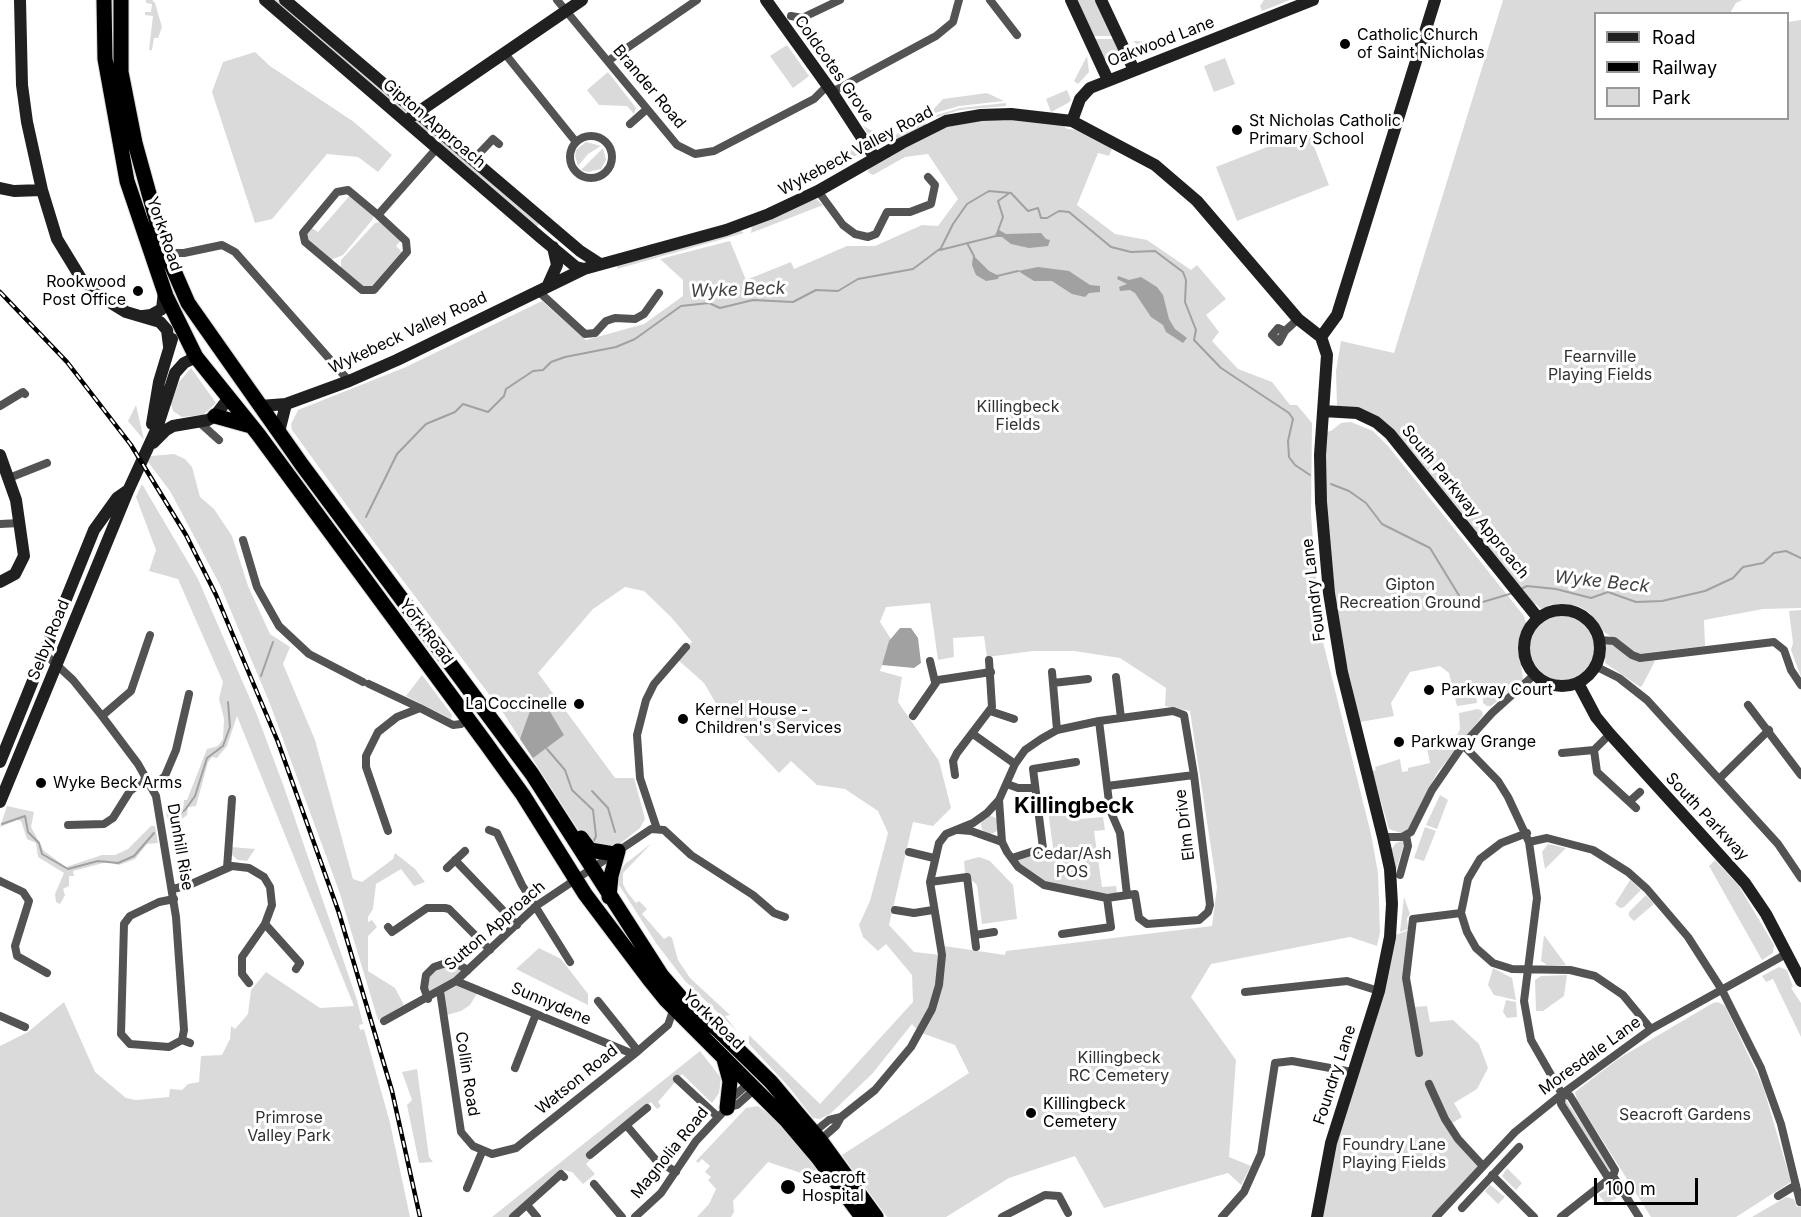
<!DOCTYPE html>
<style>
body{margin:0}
#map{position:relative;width:1801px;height:1217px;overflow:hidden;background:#fff;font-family:Inter,sans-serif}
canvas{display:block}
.legend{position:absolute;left:1594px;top:12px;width:195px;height:108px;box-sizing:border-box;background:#fff;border:2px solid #999;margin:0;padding:8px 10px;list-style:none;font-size:18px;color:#000}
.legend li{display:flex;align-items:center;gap:12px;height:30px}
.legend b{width:30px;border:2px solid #999}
.scale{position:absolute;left:1594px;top:1178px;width:104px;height:27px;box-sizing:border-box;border:3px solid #000;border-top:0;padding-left:8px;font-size:18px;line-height:21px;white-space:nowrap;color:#000;-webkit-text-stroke:4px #fff;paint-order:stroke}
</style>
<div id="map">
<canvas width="1801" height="1217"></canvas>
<ul class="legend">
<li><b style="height:8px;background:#202020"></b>Road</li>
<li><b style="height:8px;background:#000"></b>Railway</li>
<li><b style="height:16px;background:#dadada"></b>Park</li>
</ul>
<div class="scale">100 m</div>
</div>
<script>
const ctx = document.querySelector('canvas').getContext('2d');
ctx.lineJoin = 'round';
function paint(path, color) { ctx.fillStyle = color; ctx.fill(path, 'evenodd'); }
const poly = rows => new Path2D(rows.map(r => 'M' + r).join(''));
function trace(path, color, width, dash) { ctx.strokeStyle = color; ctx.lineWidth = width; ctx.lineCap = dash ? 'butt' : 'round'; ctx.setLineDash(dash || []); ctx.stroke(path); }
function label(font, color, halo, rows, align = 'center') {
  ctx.font = font + ' Inter,sans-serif'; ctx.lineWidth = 6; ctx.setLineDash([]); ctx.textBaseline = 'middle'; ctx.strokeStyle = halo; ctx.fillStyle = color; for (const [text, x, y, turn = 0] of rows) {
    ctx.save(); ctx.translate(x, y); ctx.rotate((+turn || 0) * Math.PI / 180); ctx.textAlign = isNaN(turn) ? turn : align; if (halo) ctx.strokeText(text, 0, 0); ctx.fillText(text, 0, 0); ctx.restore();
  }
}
const green = poly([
 [146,0,152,0,155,3,162,27,158,38,154,38,152,50,149,50,153,16,145,15,145,12,151,12,152,4,146,3],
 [269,0,283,0,407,112,404,114],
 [1077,0,1096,0,1113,36,1094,36],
 [1264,0,1290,0,1262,11,1260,6],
 [1503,0,1742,0,1736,3,1730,13,1596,14,1596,118,1788,118,1788,22,1801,20,1801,608,1763,609,1704,620,1705,646,1636,654,1604,632,1589,612,1578,606,1553,604,1541,609,1536,604,1533,605,1392,430,1350,407,1337,406,1336,371,1341,341,1394,353],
 [1095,39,1114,39,1122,56,1107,64],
 [1133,41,1167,43,1168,47,1153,52,1146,52],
 [787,45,809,76,793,88,770,56],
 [255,52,270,66,354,122,392,155,378,172,358,157,327,154,272,219,255,223,212,92,223,62],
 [1087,56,1089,72,1078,84,1074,81],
 [1225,58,1235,84,1214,92,1204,66],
 [608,72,636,108,634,114,627,106,599,105,587,90],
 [1067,90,1071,100,1068,103,1051,112,1046,99],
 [987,93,1004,101,959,106,928,115,943,99],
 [1006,103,1006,106,960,110,931,119,930,117,960,108],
 [925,118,926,125,897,141,894,136],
 [997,118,1060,123,1067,129,1078,130,1112,149,1109,156,1098,153,1077,205,1115,234,1147,240,1191,270,1197,265,1226,299,1206,315,1219,332,1212,341,1238,369,1272,382,1290,405,1297,405,1312,423,1311,515,1320,630,1371,834,1378,873,1380,932,1377,946,1350,937,1211,964,1191,997,1236,1060,1229,1157,1251,1166,1241,1185,1228,1173,1104,1208,1075,1156,1009,1178,946,1217,887,1217,842,1155,969,1073,955,1045,919,1032,912,1024,872,1074,830,1114,820,1119,813,1118,788,1086,749,1044,749,1035,820,1104,913,1002,912,975,886,944,878,951,863,937,859,925,870,901,888,833,878,811,845,789,817,785,791,761,779,773,721,712,704,683,676,658,692,642,671,617,644,591,625,587,593,609,538,673,615,778,634,778,645,819,640,828,612,850,596,849,584,839,504,714,361,525,292,430,291,424,298,410,406,367,542,301,586,340,644,324,683,296,683,280,660,259,730,241,746,280,791,262,794,269,847,246,875,246,922,225,938,226,958,199,928,154,905,157,873,175,868,172,869,168,941,128],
 [930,603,938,660,954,657,953,638,984,636,987,657,1033,651,1074,651,1120,658,1166,688,1165,706,1190,711,1217,887,1212,926,1006,951,1005,955,944,946,941,955,914,952,889,925,913,822,933,826,951,808,939,761,898,702,902,677,880,671,891,639,880,622,886,607],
 [418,119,542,222,535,228,415,123],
 [863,126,886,138,873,142],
 [1308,131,1329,185,1237,221,1216,167],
 [586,142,601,146,588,154,578,166,575,156,576,150],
 [853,142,863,151,843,164,842,163],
 [603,148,606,160,601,169,588,172,581,170],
 [352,193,374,211,373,219,343,255,328,261,305,242,309,226,318,232],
 [816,199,823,205,751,233,752,225],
 [385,221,403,238,396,246,405,255,374,290,362,290,341,273,341,260,375,223],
 [740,230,744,233,617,269,617,265],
 [483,297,487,304,471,312,471,303],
 [191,368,216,403,203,415,182,417,173,411,171,404,179,382],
 [136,405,144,440,128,421],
 [1351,422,1373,431,1388,446,1524,616,1526,623,1519,645,1523,679,1491,706,1487,706,1483,703,1483,692,1476,693,1477,703,1457,706,1449,673,1440,666,1410,672,1391,703,1394,716,1360,722,1339,631,1326,508,1325,432,1331,431,1341,423],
 [174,454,185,459,192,467,200,497,214,509,232,536,248,586,270,634,290,647,283,664,315,740,353,879,362,882,393,859,395,853,415,869,425,882,414,886,401,869,376,884,373,909,368,917,368,922,372,920,377,927,368,936,368,971,395,988,404,1005,378,1020,339,891,270,704,220,585,170,491,148,462,151,456],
 [142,484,198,579,257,715,284,787,357,1000,363,1024,359,1025,360,1030,364,1029,390,1123,410,1217,0,1217,0,1046,28,1032,64,1002,95,1072,126,1098,136,1100,169,1097,170,1089,182,1090,188,1084,199,1082,201,1056,222,1055,230,1039,231,1026,235,1029,248,1014,251,990,266,972,320,1008,354,1006,237,716,227,746,217,758,212,757,208,762,196,806,188,807,187,815,170,828,166,812,183,809,184,800,187,800,207,749,218,746,223,739,224,719,219,699,223,682,178,579,149,571,156,550,136,497],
 [1801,610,1801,677,1791,650,1793,643,1789,611],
 '1529 648a33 33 0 1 1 66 0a33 33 0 1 1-66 0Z',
 [1609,644,1655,661,1642,686,1640,687,1605,663,1606,645],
 [422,675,452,715,451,719,406,696],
 [1478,709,1482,711,1483,715,1437,773,1409,829,1401,833,1389,829,1372,771,1376,770,1375,767,1400,759,1402,772,1408,771,1408,768,1430,763,1425,738,1457,735,1460,729,1459,713],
 [1440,795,1448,800,1437,829,1426,825],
 [7,806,34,812,31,827,44,851,66,867,102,855,115,855,128,849,151,826,155,826,158,843,147,844,135,859,119,865,107,862,73,871,74,876,69,876,69,886,63,889,65,895,60,904,56,902,55,894,64,873,38,857,36,843,27,839,21,821,17,820,0,827],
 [1077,806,1079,819,1103,817,1105,830,1094,831,1102,887,1116,886,1117,893,1099,894,1047,883,1022,866,1017,859,1053,848,1048,810],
 '981 825a9 9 0 1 1 18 0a9 9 0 1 1-18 0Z',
 [1425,827,1436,831,1424,861,1414,858],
 [1402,841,1404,844,1395,874,1391,850,1396,843],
 [652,843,623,873,623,884,627,892,636,903,639,901,647,909,642,914,664,939,669,936,672,938,678,960,690,978,730,1015,725,1016,737,1031,685,981,656,943,619,885,619,874,625,864],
 [1548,844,1566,848,1545,869,1542,852],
 [231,847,255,849,247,861,238,860,232,855],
 [979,857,990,861,1013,885,1017,919,982,924,977,885,965,874,964,861],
 [1715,860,1739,886,1774,945,1773,953,1762,960,1709,866],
 [1630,880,1641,890,1624,907,1620,908,1615,904],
 [1646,895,1654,904,1634,921,1629,916,1629,912],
 [1404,897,1410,914,1407,918,1408,929,1400,932],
 [1412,929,1406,978,1414,1007,1427,1006,1430,1022,1453,1020,1479,1044,1488,1068,1477,1089,1454,1103,1462,1117,1449,1125,1482,1165,1436,1217,1317,1217,1390,937],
 [1544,935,1566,965,1547,965,1541,961],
 [539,948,561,959,588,994,588,1005,516,969],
 [446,963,468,970,457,980,479,990,470,1005,461,1011,443,1016,440,992,428,999,426,975],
 [1779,967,1787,970,1793,987,1791,988,1801,1003,1801,1037,1773,979,1766,982,1762,976],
 [1493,968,1512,978,1516,1000,1494,995,1488,985],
 [1567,975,1564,996,1543,1011,1536,1011,1535,980,1541,976],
 [1506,1000,1516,1002,1517,1017,1507,1018,1503,1012],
 [1713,1003,1718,1002,1725,1006,1763,1086,1791,1182,1736,1217,1651,1217,1577,1100,1575,1092,1618,1059],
 [700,1051,721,1078,719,1093,712,1103,682,1074,658,1102,661,1106,657,1109,651,1102,595,1147,593,1157,586,1164,595,1174,583,1184,572,1172,563,1170,509,1217,492,1217],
 [417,1069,429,1157,433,1162,419,1163,407,1105,412,1100,402,1072],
 [1566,1100,1612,1169,1610,1173,1564,1102],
 [758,1106,780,1123,817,1170,801,1173,768,1162,733,1201,734,1212,731,1217,697,1217,709,1204,716,1189,708,1180,711,1177,705,1172,710,1166,702,1159,698,1163,696,1161,746,1108],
 [1507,1168,1522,1183,1516,1190,1502,1176],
 [1490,1185,1505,1197,1498,1204,1485,1191],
 [1608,1190,1617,1198,1606,1204,1598,1194],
 [1786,1197,1794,1199,1797,1207,1801,1206,1801,1217,1752,1217]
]);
const water = poly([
 [999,230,1006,234,1041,233,1046,239,1050,240,1048,246,1029,248,1011,244,1002,237,994,237],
 [973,255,989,271,999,276,998,279,986,281,976,275,972,265],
 [1038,267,1069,271,1090,285,1100,286,1100,292,1089,293,1085,297,1072,294,1052,281,1034,281,1018,271],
 [1118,276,1129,280,1141,277,1157,287,1163,295,1169,319,1175,329,1187,338,1183,343,1166,332,1163,325,1151,317,1135,293,1130,290,1120,291,1119,287,1127,284,1117,279],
 [900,628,911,628,918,638,921,663,914,668,882,665,889,641],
 [537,698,546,705,564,735,533,758,520,739,534,700]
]);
const stream = poly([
 [967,243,974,256],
 [940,250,996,236,1003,217,998,201,1008,194],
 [997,276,1018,271],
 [1331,484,1349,491,1366,503,1382,524,1430,548,1463,602,1476,604,1513,593],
 [366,517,397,454,426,424,455,412,463,404,488,412,504,396,506,389,533,371,543,370,551,362,565,357,616,347,635,339,681,306,709,303,720,308,753,300,793,302,816,290,838,291,858,279,913,269,941,248,953,224,967,204,989,191,1011,193,1028,211,1038,208,1041,218,1047,218,1059,211,1069,212,1111,247,1131,252,1155,251,1183,272,1186,280,1185,302,1196,330,1194,340,1221,368,1289,413,1293,419,1288,441,1289,457,1295,465,1310,475],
 [1521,589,1527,586,1556,589,1591,598,1608,592,1636,602,1662,601,1705,591,1733,578,1743,567,1763,563,1774,553,1786,551,1801,558],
 [261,676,273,642],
 [547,749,565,770,572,790,593,810,596,836,593,843],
 [592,791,608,808,615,832],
 [169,821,185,810,195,796,207,758,223,746,230,727,228,702],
 [2,824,25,816,28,832,39,843,42,854,68,869,98,861,118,863,134,856,154,833]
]);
const street = poly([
 [557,0,677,145,695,154,714,151,814,99,827,86],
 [990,0,1017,35],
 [791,16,802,18,840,0],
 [506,55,576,142],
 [608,61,697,0],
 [832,92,936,36,953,22,959,0],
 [630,124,647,109],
 '570 157a21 21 0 1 1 42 0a21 21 0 1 1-42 0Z',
 [473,160,493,139,499,144],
 [818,191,843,225,855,234,868,237,876,234,887,212,910,212,931,204,935,185,928,177],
 [378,215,348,190,337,192,303,233,305,242,362,290,374,290,407,252,406,241,378,215,437,148],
 [164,248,175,253,184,253,222,245,235,252,349,381],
 [537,290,585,334,595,333,606,321,615,318,635,319,644,314,659,293],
 [1285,331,1278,328,1272,335,1279,342,1285,331,1298,319],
 [0,406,23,392,25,394],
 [199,422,219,440],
 [9,478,47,463],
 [0,524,20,523],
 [243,540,257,587,279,626,309,654,363,682],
 [1599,640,1614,641,1632,655,1640,658,1774,642,1784,650,1791,670,1801,685],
 [45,654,73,680,102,716,138,764,156,796,176,917,184,1030,182,1040,190,1043],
 [930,661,935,682],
 [1595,666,1619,678,1647,700,1778,844,1801,878],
 [1052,672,1057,730],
 [1116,677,1121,718],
 [1053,683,1088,679],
 [369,684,420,708],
 [1748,705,1801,775],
 [990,711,1014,719],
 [102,716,131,691,150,635],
 [913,716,938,680,991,672],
 [1099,721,1110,810,1120,833,1127,895],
 [973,734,1015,764],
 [1463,745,1498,781,1508,797,1529,842,1537,898,1524,1001,1531,1040,1562,1094,1561,1104,1607,1176,1613,1176],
 [1594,750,1610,734],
 [1562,753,1594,750,1597,772,1636,808],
 [955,775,953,761,957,753,992,707,989,660],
 [1719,779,1769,730],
 [1007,784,1018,788,1035,788],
 [1107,786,1194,775],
 [152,788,165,776,176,750,189,694],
 [1630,801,1640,792],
 [68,825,104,824,113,818,130,791,146,779],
 [657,829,640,778,637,735,646,700,654,684,686,647],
 [489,830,497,833,522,885,570,962],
 [959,830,971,831,1002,842],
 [388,831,366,767,366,756,378,732,397,717,420,708,453,725,461,724,468,719],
 [1527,833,1501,843,1480,859,1468,879,1461,913,1467,932,1476,948,1493,963,1512,969,1570,970,1595,976,1623,995,1651,1029],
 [1383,837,1402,837,1411,832,1432,790,1463,745,1492,713,1534,675],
 [1529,842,1547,838,1593,850,1628,872,1647,889,1688,937,1722,990,1761,1068,1781,1124,1800,1202],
 [909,852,934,858],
 [1012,858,1043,848,1033,769,1076,762],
 [455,860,517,925],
 [227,868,232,799],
 [447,868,465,851],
 [1400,875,1408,846,1406,835],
 [0,881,23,892,29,901,15,946,17,956,47,973],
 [930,882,967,877,976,947],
 [173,889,189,885,232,866,249,868,264,877,270,887,272,905,265,924,242,957,242,974,249,983],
 [174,899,159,902,130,916,124,924,121,1034,130,1044,169,1047,182,1040],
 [895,910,914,913,933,910],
 [265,924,300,963,296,969],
 [388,927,392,932,427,908,445,908,449,909,490,950],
 [1062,934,1111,927,1107,898],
 [975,935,994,932],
 [456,981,633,1054],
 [440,991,461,1132,473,1146,492,1154,516,1148,638,1051,668,1025,674,1008],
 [1245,992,1347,981,1379,991],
 [428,999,424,988,426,975,434,967,446,963,457,964,468,970],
 [598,1001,638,1051],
 [0,1016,25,1027],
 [384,1021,456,981,536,906,651,829,664,830,691,855,753,895,774,913,785,917],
 [1419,1053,1406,978,1413,919,1461,913],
 [515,1068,536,1014],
 [677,1079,718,1117],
 [1429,1084,1445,1119,1458,1139,1482,1165],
 [1562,1094,1570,1096,1615,1170,1613,1176,1639,1217],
 [727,1108,737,1105,756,1088],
 [627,1126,655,1159,676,1172],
 [814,1132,829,1120,841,1117],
 [820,1140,836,1126,841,1117,875,1090,911,1047,932,1009,939,985,942,955,930,882,939,843,946,834,973,823,987,813,999,800,1015,764,1025,750,1041,739,1057,730,1099,721,1173,711,1184,715,1194,775,1210,905,1208,912,1199,920,1147,924,1139,918,1135,894,1107,898,1044,885,1018,867,1007,852,1002,842,999,800],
 [590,1155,647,1108],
 [1492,1175,1534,1217],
 [594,1184,622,1217],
 [467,1188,482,1152],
 [1778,1196,1796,1185],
 [527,1205,537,1217],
 [1462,1208,1519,1147],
 [513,1217,561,1174,564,1177],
 [635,1217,661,1193,696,1141,727,1108,733,1097,750,1082],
 [1002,1217,1045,1195,1059,1196,1068,1213],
 [1222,1217,1244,1192,1261,1154,1275,1063,1292,1061,1352,1072],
 [1436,1217,1515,1132,1562,1094,1651,1029,1788,953],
 [1561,1217,1613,1176]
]);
const secondary = poly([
 [20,0,22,85,27,122,42,190,57,239,82,280,103,298,126,312,160,322,167,330,169,346],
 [265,0,540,237,576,267,584,269],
 [285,0,580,251,600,264],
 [766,0,832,92,875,158],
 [1071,0,1108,80],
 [1101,0,1134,70],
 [411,117,582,0],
 [1072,121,1080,99,1090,88,1313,0],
 [0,188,14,191,42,190],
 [548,285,557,265,553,247],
 [143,316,151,315,162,309,164,292],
 [1321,337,1337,315,1435,0],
 [260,406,286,404,349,381,397,360,584,269,726,230,769,214,818,191,902,143,946,121,981,115,1011,114,1072,121,1155,165,1197,201,1298,319,1321,337],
 [1323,411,1357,413,1376,422,1390,434,1538,618],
 [152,424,159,382,172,339],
 [279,432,286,404],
 [153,443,166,430,173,426,208,420,215,416,228,399],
 [0,455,16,500,24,556,15,574,0,582],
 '1524 648a38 38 0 1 1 76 0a38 38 0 1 1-76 0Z',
 [1578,683,1596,717,1610,734,1745,883,1766,914,1801,981],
 [0,762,94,530,117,498,127,491],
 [0,802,128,491,157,428,175,373,184,363,196,357],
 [1317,1217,1331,1143,1379,991,1390,937,1392,904,1390,869,1383,837,1342,672,1329,593,1321,502,1320,455,1327,355,1321,337]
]);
const highway = poly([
 [104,0,105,59,127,181,166,296,196,357,258,434,485,742,523,795,585,894,649,979,666,1000,786,1120,819,1159,862,1217],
 [121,0,121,72,135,143,164,248,188,303,302,465,532,774,662,976,688,1006,718,1030,771,1082,820,1140,876,1217],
 [215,416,251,426],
 [581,838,590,850,614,854],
 [609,897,611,876,618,851],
 [724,1059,730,1081,727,1108]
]);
const rail = poly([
 [0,292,67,362,131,445,186,535,216,595,278,742,339,913,392,1091,420,1217]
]);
const markers = [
 [1345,44,6,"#000"],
 [1237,130,6,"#000"],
 [138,291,6,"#000"],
 [1429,690,6,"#000"],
 [579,704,6,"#000"],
 [683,719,6,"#000"],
 [1399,742,6,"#000"],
 [41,783,6,"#000"],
 [1031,1113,6,"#000"],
 [788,1187,8,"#000"]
];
const poiNames = [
 ["Catholic Church",1357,35],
 ["of Saint Nicholas",1357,53],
 ["St Nicholas Catholic",1249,121],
 ["Primary School",1249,139],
 ["Rookwood",126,282,"right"],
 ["Post Office",126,300,"right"],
 ["Parkway Court",1441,690],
 ["La Coccinelle",567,704,"right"],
 ["Kernel House -",695,710],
 ["Children's Services",695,728],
 ["Parkway Grange",1411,742],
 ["Wyke Beck Arms",53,783],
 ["Killingbeck",1043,1104],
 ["Cemetery",1043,1122],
 ["Seacroft",802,1178],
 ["Hospital",802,1196]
];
const streetNames = [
 ["Oakwood Lane",1161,42,-21],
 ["Coldcotes Grove",834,69,55],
 ["Brander Road",649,87,50],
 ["Gipton Approach",434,124,40],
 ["Wykebeck Valley Road",856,151,-28],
 ["York Road",164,234,71],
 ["Wykebeck Valley Road",408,333,-25],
 ["South Parkway Approach",1465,502,51],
 ["Foundry Lane",1314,590,-97],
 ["York Road",426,632,53],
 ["Selby Road",49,640,-68],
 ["South Parkway",1707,817,47],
 ["Elm Drive",1185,825,-97],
 ["Dunhill Rise",180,847,80],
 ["Sutton Approach",495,926,-41],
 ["Sunnydene",551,1004,23],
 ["York Road",713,1020,44],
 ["Moresdale Lane",1590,1056,-36],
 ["Collin Road",467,1074,81],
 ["Foundry Lane",1335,1075,-72],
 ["Watson Road",577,1080,-39],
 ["Magnolia Road",670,1153,-51]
];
const parkNames = [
 ["Fearnville",1600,357],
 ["Playing Fields",1600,375],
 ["Killingbeck",1018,407],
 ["Fields",1018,425],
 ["Gipton",1410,585],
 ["Recreation Ground",1410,603],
 ["Cedar/Ash",1072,854],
 ["POS",1072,872],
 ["Killingbeck",1119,1058],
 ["RC Cemetery",1119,1076],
 ["Seacroft Gardens",1685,1115],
 ["Primrose",289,1118],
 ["Valley Park",289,1136],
 ["Foundry Lane",1394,1145],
 ["Playing Fields",1394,1163]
];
const waterNames = [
 ["Wyke Beck",738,290,-2],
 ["Wyke Beck",1602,582,6]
];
const districtNames = [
 ["Killingbeck",1074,806]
];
paint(green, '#dadada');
paint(water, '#a1a1a1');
trace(stream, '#a1a1a1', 2);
trace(highway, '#dbdbdb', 17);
trace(street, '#535353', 8);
trace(secondary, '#202020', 12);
trace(highway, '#000', 15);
trace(rail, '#000', 4.5);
trace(rail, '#fff', 2, [7]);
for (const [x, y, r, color] of markers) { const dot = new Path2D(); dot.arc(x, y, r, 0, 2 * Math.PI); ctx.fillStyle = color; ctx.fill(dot); trace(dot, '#fff', 2); }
label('16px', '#000', '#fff', poiNames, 'left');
label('16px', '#000', '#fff', streetNames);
label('16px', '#313131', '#fff', parkNames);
label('italic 18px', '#424242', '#fff', waterNames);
label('bold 22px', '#000', '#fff', districtNames);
</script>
